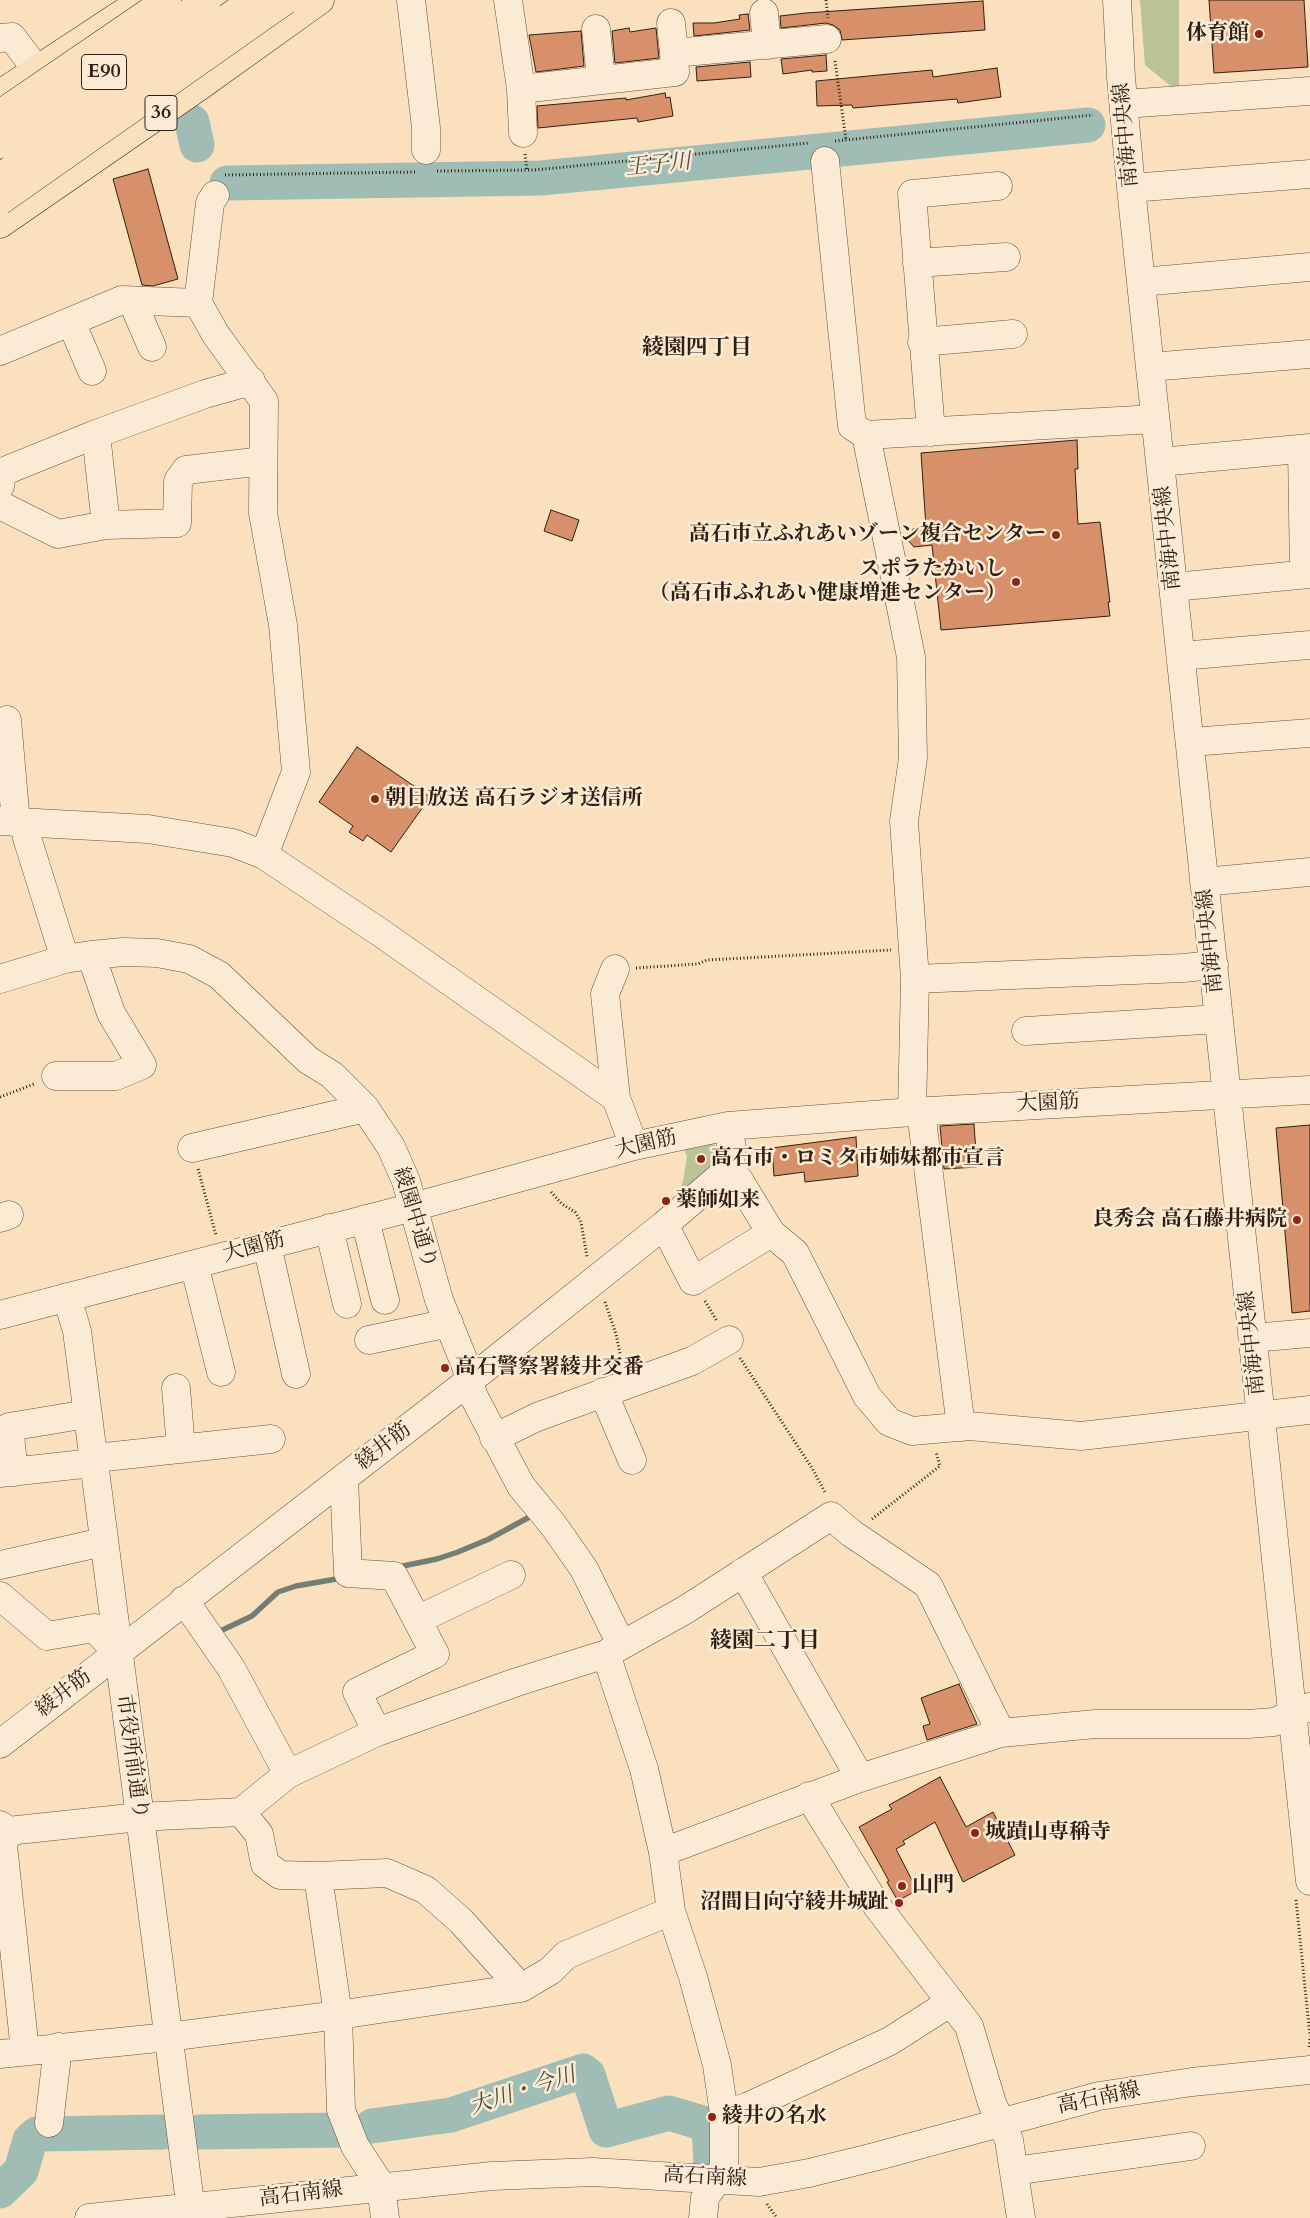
<!DOCTYPE html>
<meta charset="utf-8">
<style>
body{margin:0}
canvas{display:block;background:#fae0bd}
</style>
<canvas width="1310" height="2218"></canvas>
<script>
const ctx = document.querySelector('canvas').getContext('2d');
ctx.lineJoin = 'round';
function paint(path, color) { ctx.fillStyle = color; ctx.fill(path, 'evenodd'); }
const poly = rows => new Path2D(rows.map(r => 'M' + r).join(''));
function trace(path, color, width, dash) { ctx.strokeStyle = color; ctx.lineWidth = width; ctx.lineCap = dash ? 'butt' : 'round'; ctx.setLineDash(dash || []); ctx.stroke(path); }
function label(font, color, halo, rows, align = 'center') {
  ctx.font = font + ' Cardo,"Noto Serif JP",serif'; ctx.lineWidth = 5; ctx.setLineDash([]); ctx.textBaseline = 'middle'; ctx.strokeStyle = halo; ctx.fillStyle = color; for (const [text, x, y, turn = 0] of rows) {
    ctx.save(); ctx.translate(x, y); ctx.rotate((+turn || 0) * Math.PI / 180); ctx.textAlign = isNaN(turn) ? turn : align; if (halo) ctx.strokeText(text, 0, 0); ctx.fillText(text, 0, 0); ctx.restore();
  }
}
const green = poly([
 [1140,0,1179,0,1179,88,1172,87,1145,65],
 [712,1143,719,1149,721,1157,671,1211,683,1181,687,1157,683,1146]
]);
const stream = poly([
 [398,1567,437,1559,458,1552,489,1539,535,1514],
 [216,1633,252,1616,278,1592,296,1586,342,1578]
]);
const river = poly([
 [192,122,197,145],
 [227,183,541,178,1088,125],
 [372,2126,451,2115,583,2071,588,2075,606,2130,669,2113,709,2125,711,2165],
 [199,2132,342,2130],
 [0,2191,21,2171,30,2140,37,2134,163,2132]
]);
const building = poly([
 [1209,0,1304,0,1308,67,1214,73,1209,0],
 [983,1,985,30,842,40,840,30,833,25,826,23,781,28,780,16,806,13,983,1],
 [748,14,750,30,694,36,693,23,714,23,740,19,739,15,748,14],
 [629,28,630,32,656,28,659,58,615,63,612,31,629,28],
 [581,31,584,66,536,72,529,35,581,31],
 [826,55,827,71,812,72,812,70,783,74,781,59,826,55],
 [750,62,751,77,697,81,696,67,750,62],
 [997,68,1001,97,958,103,957,99,853,108,852,105,817,106,816,81,932,70,933,77,997,68],
 [665,93,666,98,670,97,673,116,638,122,637,118,538,128,537,106,626,98,626,100,665,93],
 [148,169,178,279,153,286,142,285,113,179,148,169],
 [1077,440,1078,469,1075,469,1078,524,1100,522,1110,602,1108,602,1110,616,941,630,932,545,914,547,907,539,908,533,913,529,926,528,921,453,1077,440],
 [551,510,579,520,572,541,544,531,551,510],
 [357,747,430,797,391,852,367,835,363,841,349,832,353,826,319,802,357,747],
 [974,1124,977,1167,944,1169,940,1126,974,1124],
 [1310,1125,1310,1311,1292,1313,1276,1128,1310,1125],
 [856,1137,858,1176,805,1182,804,1172,774,1176,772,1148,856,1137],
 [959,1684,977,1724,927,1740,923,1726,930,1724,921,1698,959,1684],
 [940,1777,966,1827,993,1812,1015,1855,963,1882,935,1822,903,1841,905,1844,896,1849,917,1890,898,1901,887,1882,889,1881,859,1827,892,1809,889,1805,940,1777]
]);
const path = poly([
 [826,0,828,18],
 [835,61,846,140],
 [835,141,1093,115],
 [525,154,527,170],
 [437,171,534,170,809,143],
 [225,175,415,172],
 [636,968,698,964,707,960,891,950],
 [0,1097,34,1084],
 [198,1169,216,1235],
 [551,1192,562,1204,575,1212,581,1222,587,1257],
 [705,1301,717,1321],
 [605,1302,616,1334,622,1363],
 [740,1358,812,1468,826,1494],
 [872,1519,940,1466,936,1452],
 [1296,1900,1310,2036],
 [1309,2047,1310,2038],
 [767,2204,777,2218]
]);
const minor = poly([
 [411,0,426,128,426,150],
 [508,0,521,89,523,133],
 [1117,0,1121,77,1131,188,1310,1881],
 [764,13,767,45],
 [671,23,674,53],
 [596,29,601,80],
 [0,38,12,37,36,69],
 [521,89,675,72,674,53,827,39],
 [1124,104,1310,91],
 [825,161,852,426,866,435,1155,419],
 [1131,188,1310,174],
 [917,263,1006,257],
 [1141,282,1310,267],
 [132,301,152,347],
 [198,303,216,335,264,401,263,513,283,625,296,772,264,855],
 [71,322,92,371],
 [922,342,1013,334],
 [0,351,122,300,198,303,210,203,215,195],
 [1150,367,1310,354],
 [931,432,912,194,998,186],
 [96,434,106,525],
 [866,435,911,657,913,758,904,821,915,979,912,1112],
 [1302,449,1304,574],
 [1160,462,1310,448],
 [0,486,2,472,96,434,205,394,251,381],
 [0,505,58,534,106,525,177,523,178,481,186,470,263,461],
 [1174,587,1310,574],
 [1181,656,1310,645],
 [7,720,16,823],
 [1191,742,1310,733],
 [0,821,148,829,233,843,264,855,381,933,616,1098,634,1146],
 [27,824,27,838,65,959],
 [1204,882,1310,872],
 [615,969,605,994,616,1098],
 [0,979,65,959,91,955,123,952,157,953,189,959,219,975,308,1060,332,1075,365,1108,391,1147,406,1181,439,1300,466,1366,473,1395,521,1486,554,1526,584,1569,621,1644],
 [915,979,1183,968,1214,965],
 [1026,1031,1219,1019],
 [56,1076,116,1076,142,1065,111,1013,91,955],
 [921,1112,961,1427],
 [192,1148,365,1108],
 [729,1169,739,1180,771,1233,795,1253,867,1396,889,1422,912,1431,969,1426,1081,1436,1310,1410],
 [0,1218,9,1215],
 [365,1219,385,1300],
 [664,1225,693,1281,771,1233],
 [329,1228,347,1304],
 [267,1245,296,1374],
 [194,1264,221,1372],
 [67,1297,77,1331,192,2218],
 [0,1315,413,1207,634,1146,728,1126,912,1112,1310,1090],
 [1253,1338,1310,1333],
 [369,1340,449,1323],
 [176,1388,181,1449],
 [603,1392,632,1460],
 [494,1438,537,1417,692,1361,729,1340],
 [14,1472,9,1427,87,1414],
 [0,1473,93,1463,105,1457,271,1439],
 [344,1478,348,1573,394,1576,435,1654,357,1692,377,1732],
 [0,1565,103,1542],
 [743,1572,860,1778],
 [0,1596,47,1636,94,1628,117,1652],
 [184,1600,231,1668,288,1774],
 [417,1620,511,1575],
 [606,1654,644,1769,663,1852,671,1911,693,1977,717,2065,724,2114,724,2166,718,2179,705,2197,703,2218],
 [0,1744,469,1381,664,1225,729,1169,732,1149,728,1126],
 [809,1796,877,1906,969,2026,992,2103,1009,2140,1021,2218],
 [241,1812,259,1834,265,1864,280,1875,318,1876,387,1873,426,1890,461,1921,521,1988,550,1971,566,1955,671,1911],
 [0,1825,8,1831,139,1817,241,1812,288,1774,377,1732,517,1682,606,1654,685,1610,831,1516,851,1533,928,1585,1001,1733],
 [8,1831,3,1845,25,2051],
 [663,1852,860,1778,1001,1733,1095,1724,1248,1724,1274,1722,1309,1707],
 [318,1876,338,2015,341,2110,355,2146,381,2186,385,2218],
 [0,2054,168,2037,338,2015,521,1988],
 [724,2114,747,2107,890,2041,951,2002],
 [49,2123,58,2047],
 [1014,2171,1191,2146],
 [89,2218,492,2176,593,2172,759,2182,809,2173,878,2156,1099,2096,1192,2082,1310,2070]
]);
const major = poly([
 [0,94,143,0],
 [0,224,197,88,320,0]
]);
const highwayBridge = poly([
 [0,114,167,0],
 [0,144,207,0],
 [0,177,253,0],
 [0,201,286,0]
]);
const markers = [
 [1259,34,5,"#8f2418"],
 [1056,535,5,"#8f2418"],
 [1016,582,5,"#8f2418"],
 [375,799,5,"#8f2418"],
 [701,1159,5,"#8f2418"],
 [666,1201,5,"#8f2418"],
 [1297,1220,5,"#8f2418"],
 [445,1368,5,"#8f2418"],
 [975,1833,5,"#8f2418"],
 [902,1886,5,"#8f2418"],
 [899,1903,5,"#8f2418"],
 [712,2117,5,"#8f2418"]
];
const shields = [
 [104,72,45],
 [161,113,32]
];
const shieldNames = [
 ["E90",104,72],
 ["36",161,113]
];
const poiNames = [
 ["体育館",1249,34,"right"],
 ["高石市立ふれあいゾーン複合センター",1046,535,"right"],
 ["スポラたかいし",1006,570,"right"],
 ["（高石市ふれあい健康増進センター）",1006,594,"right"],
 ["朝日放送 高石ラジオ送信所",385,799],
 ["高石市・ロミタ市姉妹都市宣言",711,1159],
 ["薬師如来",676,1201],
 ["良秀会 高石藤井病院",1287,1220,"right"],
 ["高石警察署綾井交番",455,1368],
 ["城蹟山専稱寺",985,1833],
 ["山門",912,1886],
 ["沼間日向守綾井城趾",889,1903,"right"],
 ["綾井の名水",722,2117]
];
const streetNames = [
 ["南海中央線",1127,135,-95],
 ["南海中央線",1169,538,-96],
 ["南海中央線",1211,941,-96],
 ["大園筋",1048,1104,-3],
 ["大園筋",646,1145,-13],
 ["綾園中通り",414,1218,73],
 ["大園筋",254,1248,-15],
 ["南海中央線",1253,1343,-96],
 ["綾井筋",384,1447,-38],
 ["綾井筋",64,1694,-38],
 ["市役所前通り",131,1757,82],
 ["高石南線",1099,2099,-12],
 ["高石南線",705,2178,3],
 ["高石南線",301,2195,-7]
];
const waterNames = [
 ["王子川",658,166,-6],
 ["大川・今川",523,2092,-18]
];
const neighbourhoodNames = [
 ["綾園四丁目",697,349],
 ["綾園二丁目",765,1642]
];
paint(green, '#bac394');
trace(stream, '#737e75', 5.5);
trace(river, '#9fbcb5', 35);
paint(building, '#d79069');
trace(building, '#302014', 1);
trace(minor, '#62503e', 29);
trace(major, '#302014', 29);
trace(path, '#302014', 3, [1, 2.5]);
trace(minor, '#fcebd4', 28);
trace(major, '#fae0bd', 28);
trace(highwayBridge, '#302014', 29, []);
trace(highwayBridge, '#fae0bd', 28);
for (const [x, y, r, color] of markers) { const dot = new Path2D(); dot.arc(x, y, r, 0, 2 * Math.PI); ctx.fillStyle = color; ctx.fill(dot); trace(dot, '#fcebd4', 2); }
for (const [x, y, w] of shields) { const box = new Path2D(); box.roundRect(x - w / 2, y - 17.5, w, 35, 4); ctx.fillStyle = '#fcebd4'; ctx.fill(box); trace(box, '#302014', 1); }
label('bold 20px', '#302014', null, shieldNames);
label('bold 21px', '#302014', '#fcebd4', poiNames, 'left');
label('21px', '#302014', '#fcebd4', streetNames);
label('italic 22px', '#514f44', '#fcebd4', waterNames);
label('bold 22px', '#302014', '#fcebd4', neighbourhoodNames);
</script>
